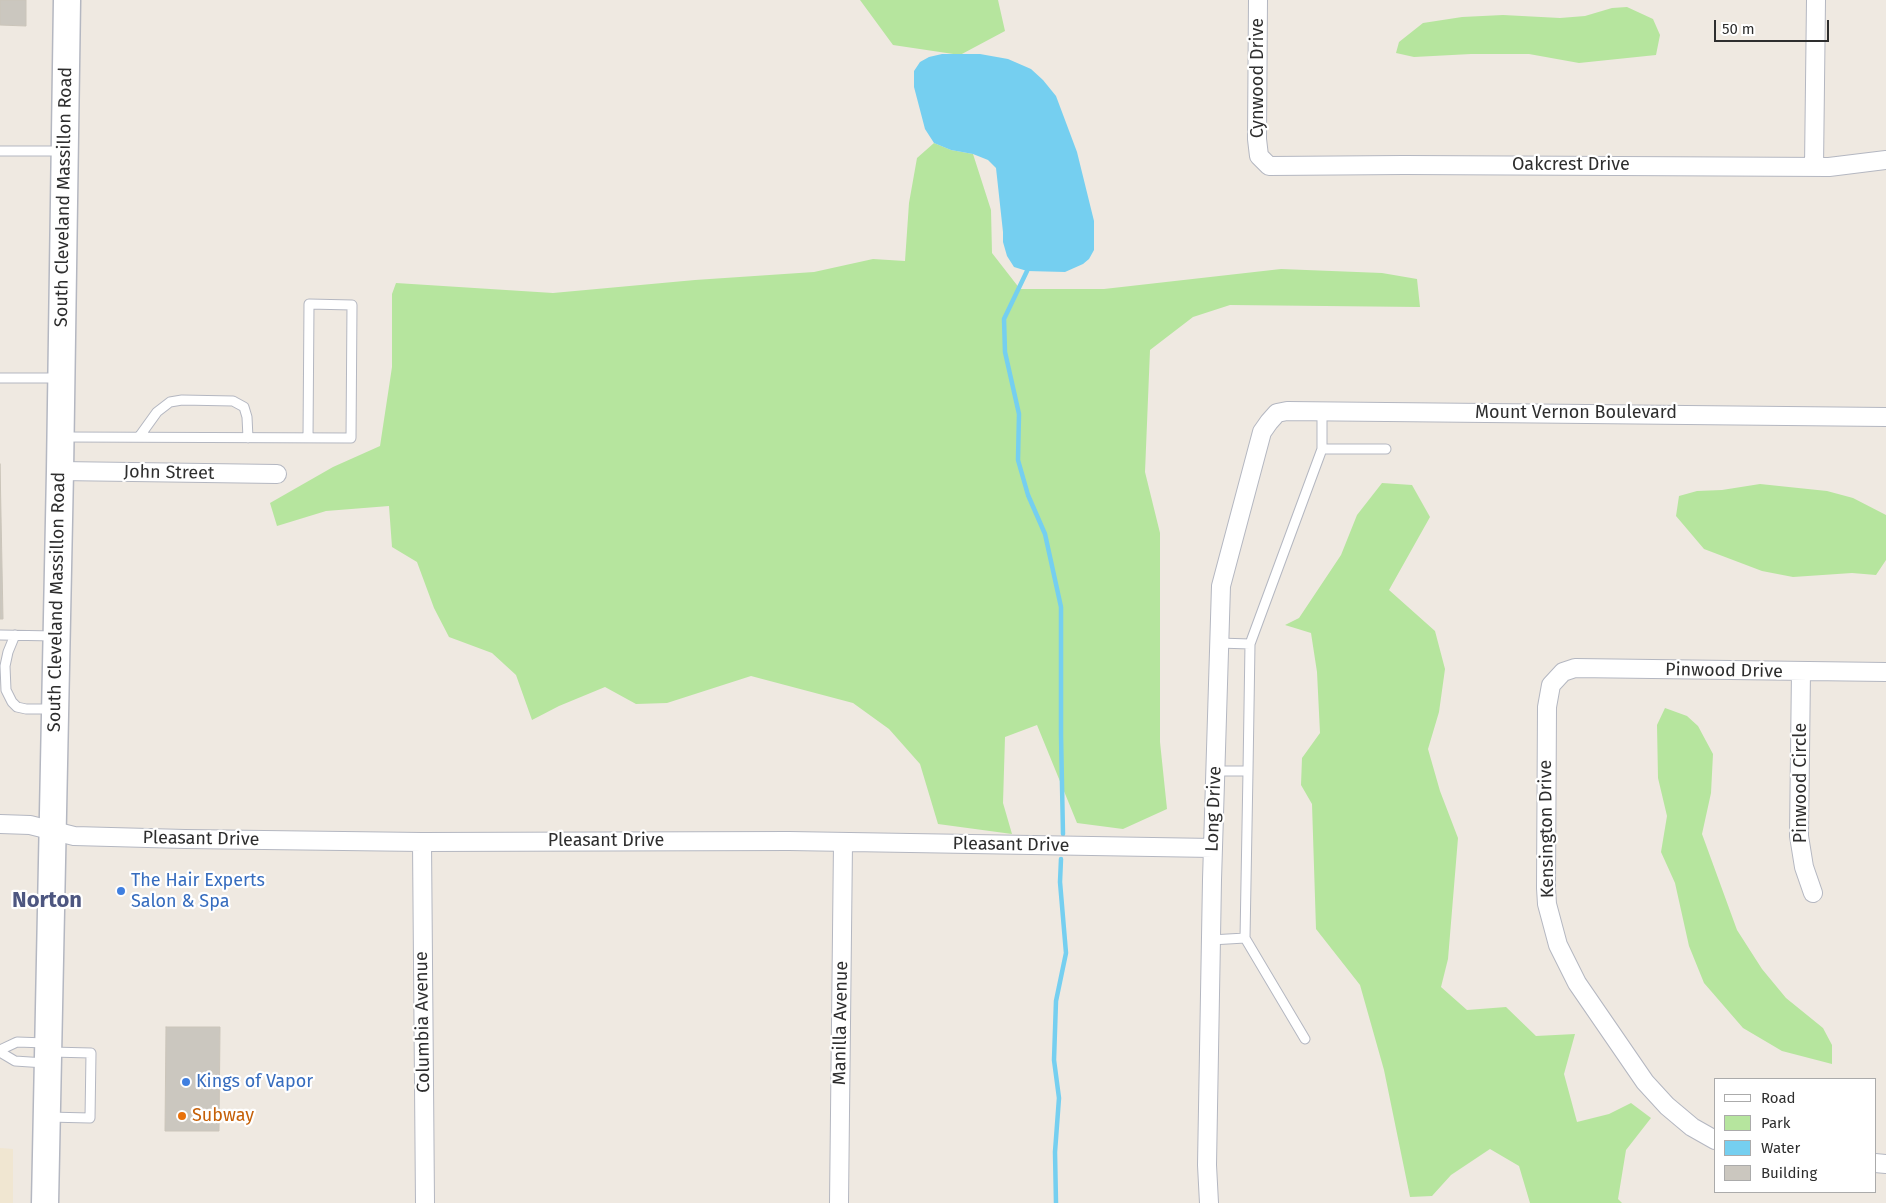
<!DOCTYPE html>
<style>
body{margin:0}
#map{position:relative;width:1886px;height:1203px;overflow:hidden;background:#efe9e1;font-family:"Fira Sans",sans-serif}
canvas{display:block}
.legend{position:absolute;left:1714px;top:1078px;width:162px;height:115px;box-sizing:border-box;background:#fff;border:1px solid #ababab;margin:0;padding:6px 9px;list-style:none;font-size:15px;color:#2e2e2e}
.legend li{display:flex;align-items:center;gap:10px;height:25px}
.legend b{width:25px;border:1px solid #ababab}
.scale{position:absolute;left:1714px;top:20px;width:115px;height:22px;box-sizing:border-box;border:2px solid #2e2e2e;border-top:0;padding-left:6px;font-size:15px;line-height:18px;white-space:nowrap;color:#2e2e2e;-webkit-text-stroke:4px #fff;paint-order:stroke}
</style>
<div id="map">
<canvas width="1886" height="1203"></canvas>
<ul class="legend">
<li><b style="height:6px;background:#fff"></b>Road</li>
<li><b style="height:14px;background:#b6e59e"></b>Park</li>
<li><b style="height:14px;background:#75cff0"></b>Water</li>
<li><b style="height:14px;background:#cbc7bf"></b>Building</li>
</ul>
<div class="scale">50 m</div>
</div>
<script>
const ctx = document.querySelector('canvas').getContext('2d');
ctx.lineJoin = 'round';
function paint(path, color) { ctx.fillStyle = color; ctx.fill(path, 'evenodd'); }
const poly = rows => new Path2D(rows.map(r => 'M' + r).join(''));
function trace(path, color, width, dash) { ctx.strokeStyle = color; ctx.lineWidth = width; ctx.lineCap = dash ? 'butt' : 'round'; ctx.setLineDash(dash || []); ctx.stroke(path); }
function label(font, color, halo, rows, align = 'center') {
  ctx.font = font + ' "Fira Sans",sans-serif'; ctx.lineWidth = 4.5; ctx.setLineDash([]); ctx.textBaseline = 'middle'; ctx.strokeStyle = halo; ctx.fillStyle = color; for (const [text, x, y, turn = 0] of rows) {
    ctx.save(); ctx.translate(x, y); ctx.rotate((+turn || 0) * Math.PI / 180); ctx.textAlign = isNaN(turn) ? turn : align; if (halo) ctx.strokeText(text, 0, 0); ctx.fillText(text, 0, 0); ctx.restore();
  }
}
const education = poly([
 [0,1148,13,1149,13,1203,0,1203]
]);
const green = poly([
 [860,0,998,0,1005,31,960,55,893,45],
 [1627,7,1653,19,1660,35,1656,55,1579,63,1529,54,1471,54,1414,57,1396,53,1399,42,1423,23,1462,17,1503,15,1560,18,1585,16,1612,8],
 [934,143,951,150,973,154,991,210,992,253,1020,289,1104,289,1281,269,1382,273,1417,279,1420,307,1230,305,1193,317,1150,350,1145,472,1160,533,1160,742,1167,809,1123,829,1077,823,1037,725,1005,737,1003,803,1012,834,938,824,920,764,889,729,853,703,751,676,667,703,636,704,605,687,559,706,532,720,516,675,492,653,449,637,434,608,417,562,392,547,389,506,326,511,277,526,270,503,333,467,380,446,392,367,392,294,396,283,553,293,695,280,814,272,873,259,905,261,909,203,917,158],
 [1382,483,1412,485,1430,517,1389,590,1435,631,1445,669,1439,712,1428,749,1440,791,1458,838,1448,959,1441,987,1467,1010,1506,1007,1536,1036,1575,1034,1564,1074,1577,1122,1609,1114,1631,1103,1651,1118,1626,1150,1618,1199,1622,1203,1530,1203,1519,1166,1490,1149,1451,1175,1432,1196,1410,1197,1384,1070,1360,985,1316,929,1312,804,1301,785,1302,758,1320,733,1317,672,1311,633,1285,625,1299,618,1341,555,1357,515],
 [1760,484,1827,491,1853,498,1886,515,1886,560,1876,575,1852,573,1793,577,1762,571,1704,549,1676,516,1679,496,1697,491,1722,490],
 [1665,708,1687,716,1698,726,1713,754,1711,793,1702,834,1737,930,1762,969,1786,998,1823,1028,1832,1045,1832,1064,1782,1051,1743,1028,1704,983,1689,946,1675,883,1661,852,1667,816,1658,778,1657,725]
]);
const water = poly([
 [942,54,980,54,1008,59,1031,69,1043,80,1056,96,1077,152,1094,221,1094,250,1089,259,1083,264,1065,272,1027,271,1014,267,1007,256,1003,242,1003,232,996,168,988,160,973,154,951,150,934,143,925,129,914,87,914,71,920,62,929,57]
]);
const stream = poly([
 [1027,271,1004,319,1005,352,1019,414,1018,460,1028,495,1045,534,1061,607,1061,735,1063,834],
 [1056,1203,1055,1152,1059,1098,1054,1060,1056,1001,1066,953,1060,882,1061,859]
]);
const building = poly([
 [0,0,26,0,26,26,0,25,0,0],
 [0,464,3,619,0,619,0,464],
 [166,1027,220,1027,219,1131,165,1131,166,1027]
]);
const service = poly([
 [0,151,62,151],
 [0,378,59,378],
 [63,437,351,438,352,305,309,304,308,438],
 [139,437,157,412,170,402,182,400,233,401,244,407,247,417,248,438],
 [1322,449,1386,449],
 [0,635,55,636],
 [15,635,8,652,5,666,6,690,12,702,17,707,26,709,52,709],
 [1219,643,1250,644,1248,771],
 [1250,644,1322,449,1322,411],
 [1245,938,1305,1039],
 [1211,940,1245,938,1248,771,1215,771],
 [0,1050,17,1042,46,1043],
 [0,1052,15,1061,45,1063],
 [48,1117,90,1118,91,1053,51,1052]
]);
const minor = poly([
 [1258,0,1257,139,1259,156,1269,166,1404,165,1829,167,1886,160],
 [1814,167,1816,0],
 [60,471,277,474],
 [1801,671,1799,836,1804,867,1813,893],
 [0,824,30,825,74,836,185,839,422,842,789,841,1213,848],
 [422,842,425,1203],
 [1715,1140,1692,1127,1667,1106,1645,1082,1577,983,1558,945,1547,904,1546,888,1547,707,1551,685,1563,672,1575,668,1886,672],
 [1875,1163,1886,1164],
 [839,1203,843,843],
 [1209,1203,1207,1165,1212,880,1221,586,1262,432,1269,422,1277,413,1287,411,1886,417]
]);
const secondary = poly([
 [45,1203,60,471,67,0]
]);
const markers = [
 [121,891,5,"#3f7fe0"],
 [186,1082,5,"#3f7fe0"],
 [182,1116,5,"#e8710a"]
];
const streetNames = [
 ["Cynwood Drive",1258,78,-90],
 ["Oakcrest Drive",1571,165],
 ["South Cleveland Massillon Road",64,197,-89],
 ["Mount Vernon Boulevard",1576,413],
 ["John Street",169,473,1],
 ["South Cleveland Massillon Road",57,602,-89],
 ["Pinwood Drive",1724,671,1],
 ["Pinwood Circle",1801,783,-90],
 ["Long Drive",1214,809,-88],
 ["Kensington Drive",1547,829,-91],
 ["Pleasant Drive",201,839,1],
 ["Pleasant Drive",606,841],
 ["Pleasant Drive",1011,845,1],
 ["Columbia Avenue",423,1022,-91],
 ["Manilla Avenue",841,1023,-89]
];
const shopNames = [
 ["The Hair Experts",131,881],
 ["Salon & Spa",131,902],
 ["Kings of Vapor",196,1082]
];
const foodNames = [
 ["Subway",192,1116]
];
const districtNames = [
 ["Norton",47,901]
];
paint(education, '#f0e6d1');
paint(green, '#b6e59e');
paint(water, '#75cff0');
trace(stream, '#75cff0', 4.5);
paint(building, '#cbc7bf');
trace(building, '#cbc5ba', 1);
trace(service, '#b4b7c1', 11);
trace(minor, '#b4b7c1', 20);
trace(secondary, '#b4b7c1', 29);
trace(service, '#fff', 9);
trace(minor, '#fff', 18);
trace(secondary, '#fff', 26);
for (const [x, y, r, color] of markers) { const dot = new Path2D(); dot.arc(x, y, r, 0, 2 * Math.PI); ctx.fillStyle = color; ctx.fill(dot); trace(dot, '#fff', 2); }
label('18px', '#2e2e2e', '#fff', streetNames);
label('18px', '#366cbe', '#fff', shopNames, 'left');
label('18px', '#c56008', '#fff', foodNames, 'left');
label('bold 22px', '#4d5680', '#fff', districtNames);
</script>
